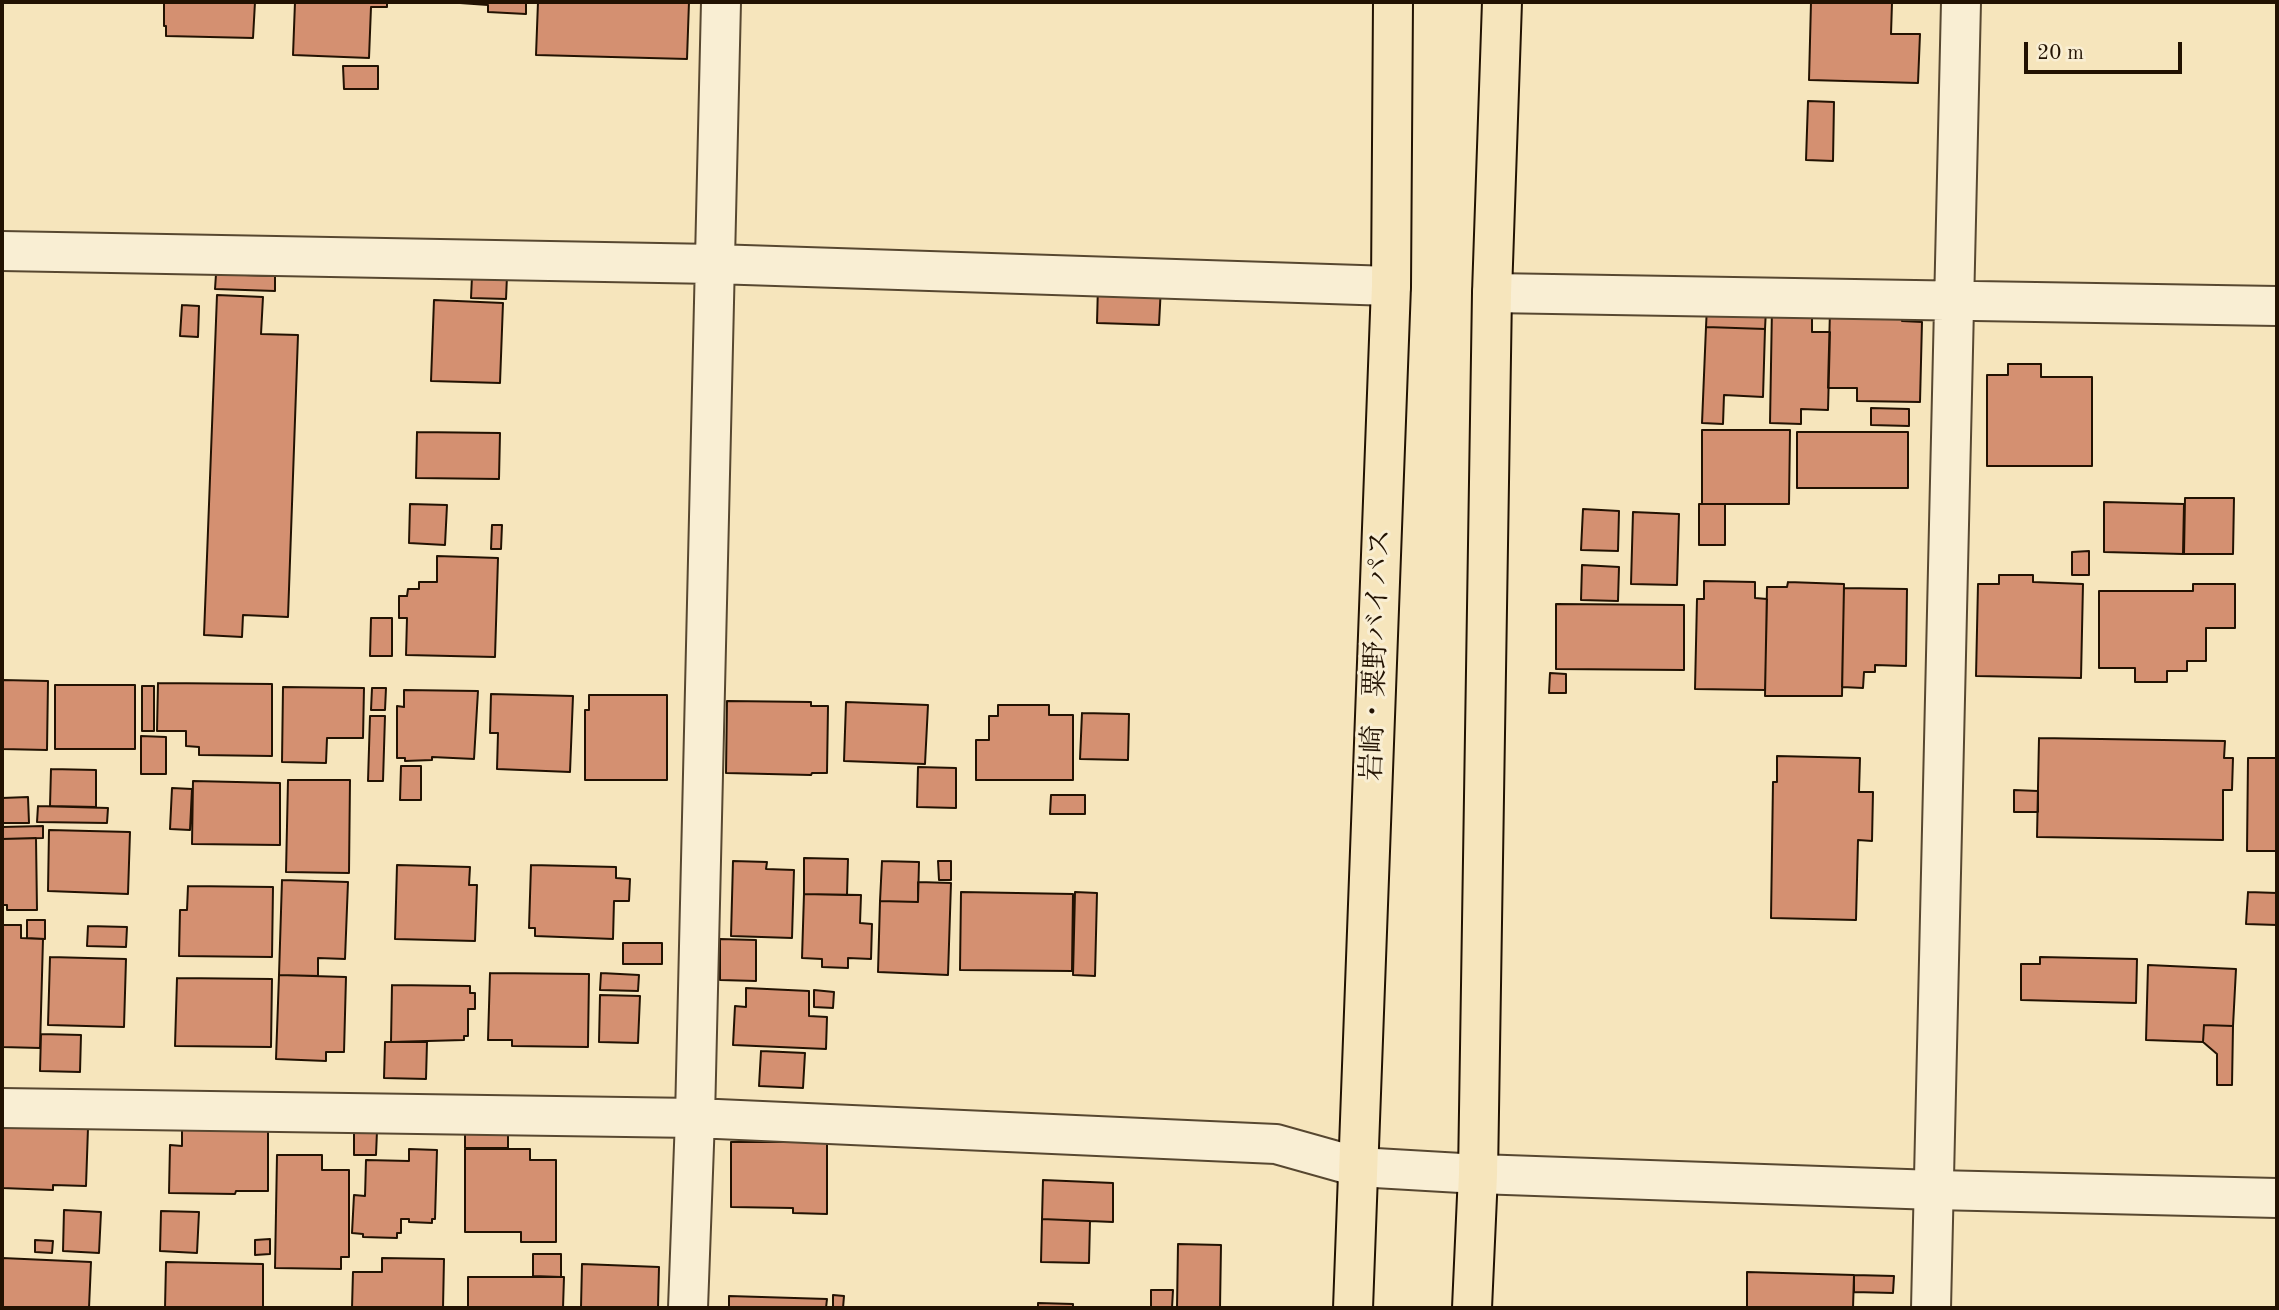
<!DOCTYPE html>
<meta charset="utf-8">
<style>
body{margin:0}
#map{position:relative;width:2279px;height:1310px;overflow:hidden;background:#f6e5bc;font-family:"Old Standard TT",serif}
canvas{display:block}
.frame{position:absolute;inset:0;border:4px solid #221202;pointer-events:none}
.scale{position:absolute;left:2024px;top:42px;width:158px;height:32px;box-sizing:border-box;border:4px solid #221202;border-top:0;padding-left:9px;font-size:21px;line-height:24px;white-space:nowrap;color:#221202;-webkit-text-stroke:5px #f9eed3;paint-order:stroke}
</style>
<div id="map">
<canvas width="2279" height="1310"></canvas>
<div class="frame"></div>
<div class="scale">20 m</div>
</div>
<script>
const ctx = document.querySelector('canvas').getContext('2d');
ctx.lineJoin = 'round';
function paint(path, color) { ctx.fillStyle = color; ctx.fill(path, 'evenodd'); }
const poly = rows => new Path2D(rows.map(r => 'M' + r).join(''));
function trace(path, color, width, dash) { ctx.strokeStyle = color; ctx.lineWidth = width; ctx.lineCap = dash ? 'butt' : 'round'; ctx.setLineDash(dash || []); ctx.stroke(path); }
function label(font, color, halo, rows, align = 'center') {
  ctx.font = font + ' "Old Standard TT","Noto Serif JP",serif'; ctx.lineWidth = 6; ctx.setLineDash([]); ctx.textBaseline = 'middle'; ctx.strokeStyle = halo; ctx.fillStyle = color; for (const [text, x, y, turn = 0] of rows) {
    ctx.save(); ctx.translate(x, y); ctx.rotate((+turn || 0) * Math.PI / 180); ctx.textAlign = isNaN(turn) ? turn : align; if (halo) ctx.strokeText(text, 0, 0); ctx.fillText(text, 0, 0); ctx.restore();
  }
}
const building = poly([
 [164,2,255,2,253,38,166,36,166,26,164,26,164,2],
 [295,2,387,2,387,7,371,7,369,58,293,55,295,2],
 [446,2,526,2,526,14,488,12,488,5,446,2],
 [538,2,689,2,687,59,536,55,538,2],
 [1811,2,1892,3,1891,34,1920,34,1918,83,1809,80,1811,2],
 [343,66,378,66,378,89,344,89,343,66],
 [1808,101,1834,102,1833,161,1806,160,1808,101],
 [216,274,275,276,275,291,215,289,216,274],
 [472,276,507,276,506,299,471,298,472,276],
 [1098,285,1161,286,1159,325,1097,323,1098,285],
 [217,295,263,297,261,334,298,335,288,617,243,615,242,637,204,635,217,295],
 [434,300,503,303,500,383,431,381,434,300],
 [182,305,199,306,198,337,180,336,182,305],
 [1707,306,1766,309,1765,329,1706,327,1707,306],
 [1772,307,1812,308,1812,332,1830,332,1828,410,1801,409,1801,424,1770,423,1772,307],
 [1830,310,1902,311,1902,321,1922,322,1920,402,1857,401,1857,388,1828,388,1830,310],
 [1706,327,1765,329,1763,397,1724,395,1723,424,1702,423,1706,327],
 [2008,364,2041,364,2041,377,2092,377,2092,466,1987,466,1987,375,2008,375,2008,364],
 [1871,408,1909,409,1909,426,1871,425,1871,408],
 [1702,430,1790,430,1789,504,1702,504,1702,430],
 [417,432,500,433,499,479,416,478,417,432],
 [1797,432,1908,432,1908,488,1797,488,1797,432],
 [2185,498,2234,498,2233,554,2184,554,2185,498],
 [2104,502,2184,504,2183,554,2104,552,2104,502],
 [410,504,447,505,445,545,409,543,410,504],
 [1699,504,1725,504,1725,545,1699,545,1699,504],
 [1583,509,1619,511,1618,551,1581,550,1583,509],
 [1633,512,1679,514,1677,585,1631,584,1633,512],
 [492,525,502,525,501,549,491,549,492,525],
 [2089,551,2089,575,2072,575,2072,552,2089,551],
 [437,556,498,558,495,657,406,655,407,618,399,618,399,596,407,596,408,589,419,589,419,582,437,582,437,556],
 [1582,565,1619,567,1618,601,1581,600,1582,565],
 [1999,575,2033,575,2033,582,2083,584,2081,678,1976,676,1978,584,1999,584,1999,575],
 [1704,581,1755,582,1755,598,1767,599,1765,690,1695,689,1697,599,1704,599,1704,581],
 [1788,582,1844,584,1842,696,1765,696,1767,587,1787,587,1788,582],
 [2193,584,2235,584,2235,628,2206,628,2206,661,2187,661,2187,671,2167,671,2167,682,2135,682,2135,668,2099,668,2099,591,2193,591,2193,584],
 [1844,588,1907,589,1906,666,1875,665,1875,672,1864,672,1863,688,1842,687,1844,588],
 [1556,604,1684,605,1684,670,1556,669,1556,604],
 [371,618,392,618,392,656,370,656,371,618],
 [1550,673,1566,674,1566,693,1549,693,1550,673],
 [2,680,48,681,47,750,2,749,2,680],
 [158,683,272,684,272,756,199,755,199,747,186,746,186,731,157,731,158,683],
 [55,685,135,685,135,749,55,749,55,685],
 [142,686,154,686,154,731,142,731,142,686],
 [283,687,364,688,363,738,327,738,326,763,282,762,283,687],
 [372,688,386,688,385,710,371,710,372,688],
 [404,690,478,691,474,759,432,757,432,760,405,761,405,758,397,758,397,706,404,707,404,690],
 [491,694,573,696,570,772,497,769,498,733,490,733,491,694],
 [589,695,667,695,667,780,585,780,585,710,589,710,589,695],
 [727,701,811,702,811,706,828,706,827,773,812,773,811,775,726,773,727,701],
 [846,702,928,705,925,764,844,761,846,702],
 [998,705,1049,705,1049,715,1073,715,1073,780,976,780,976,740,989,740,989,716,998,716,998,705],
 [1082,713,1129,714,1128,760,1080,759,1082,713],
 [370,716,385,716,383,781,368,781,370,716],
 [141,736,166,737,166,774,141,774,141,736],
 [2039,738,2225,741,2224,758,2233,758,2232,790,2223,790,2223,840,2037,837,2039,738],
 [1777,756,1860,758,1859,792,1873,792,1872,841,1858,840,1856,920,1771,918,1773,782,1777,782,1777,756],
 [2248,758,2277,758,2277,851,2247,851,2248,758],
 [401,766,421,766,421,800,400,800,401,766],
 [918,767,956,768,956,808,917,807,918,767],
 [51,769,96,770,96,807,50,806,51,769],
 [288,780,350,780,349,873,286,872,288,780],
 [193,781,280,783,280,845,192,844,193,781],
 [172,788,192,789,190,830,170,829,172,788],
 [2014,790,2038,791,2038,812,2014,812,2014,790],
 [1051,795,1085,795,1085,814,1050,814,1051,795],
 [28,797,29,823,2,823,2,798,28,797],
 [38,806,108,808,107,823,37,822,38,806],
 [43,826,43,838,2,839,2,827,43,826],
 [49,830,130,832,128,894,48,891,49,830],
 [36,838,37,910,7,910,7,905,2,905,2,839,36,838],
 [804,858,848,859,847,895,804,894,804,858],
 [733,861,767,862,766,869,794,870,792,938,731,936,733,861],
 [882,861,919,862,918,902,880,901,882,861],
 [938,861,951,861,951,880,939,880,938,861],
 [397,865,470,867,469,885,477,885,475,941,395,939,397,865],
 [531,865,616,867,616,878,630,879,629,901,614,901,613,939,535,936,535,928,529,928,531,865],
 [282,880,348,882,345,959,318,958,318,976,279,975,282,880],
 [918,882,951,883,948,975,878,972,880,901,918,902,918,882],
 [188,886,273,887,272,957,179,956,180,910,187,910,188,886],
 [961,892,1073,894,1072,971,960,970,961,892],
 [1075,892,1097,893,1095,976,1073,975,1075,892],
 [2248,892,2277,893,2277,925,2246,924,2248,892],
 [804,894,861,895,860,923,872,924,871,959,848,958,848,968,822,967,822,959,802,958,804,894],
 [27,920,45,920,45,939,27,938,27,920],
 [2,925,21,925,21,938,43,939,40,1048,2,1047,2,925],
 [88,926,127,927,126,947,87,946,88,926],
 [720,939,756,940,756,981,720,980,720,939],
 [623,943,662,943,662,964,623,964,623,943],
 [50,957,126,959,124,1027,48,1025,50,957],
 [2040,957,2137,959,2136,1003,2021,1000,2021,964,2040,964,2040,957],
 [2148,965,2236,969,2233,1026,2204,1025,2203,1042,2146,1040,2148,965],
 [490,973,589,974,588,1047,512,1046,512,1040,488,1040,490,973],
 [601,973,639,975,638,991,600,990,601,973],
 [279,975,346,977,344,1052,326,1052,326,1061,276,1059,279,975],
 [177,978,272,979,271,1047,175,1046,177,978],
 [392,985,470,986,470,993,475,993,475,1009,468,1009,468,1036,464,1036,464,1040,391,1042,392,985],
 [746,988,809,991,809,1016,827,1017,826,1049,733,1045,735,1006,746,1007,746,988],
 [814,990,834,992,833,1008,814,1007,814,990],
 [600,995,640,996,638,1043,599,1042,600,995],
 [2204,1025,2233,1026,2232,1085,2217,1085,2217,1054,2203,1042,2204,1025],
 [41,1034,81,1035,80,1072,40,1071,41,1034],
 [385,1042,427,1042,426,1079,384,1078,385,1042],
 [761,1051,805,1053,803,1088,759,1086,761,1051],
 [2,1125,88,1128,86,1186,53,1185,53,1190,2,1188,2,1125],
 [182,1129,268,1130,268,1191,236,1191,235,1194,169,1193,170,1145,182,1146,182,1129],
 [354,1130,377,1131,376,1155,354,1155,354,1130],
 [465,1134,508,1134,508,1148,465,1148,465,1134],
 [731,1142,827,1142,827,1214,793,1213,793,1208,731,1207,731,1142],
 [409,1149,437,1150,435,1219,432,1219,432,1223,409,1222,409,1219,401,1219,401,1233,397,1233,397,1238,363,1237,363,1234,352,1233,354,1195,365,1196,366,1160,409,1161,409,1149],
 [465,1149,530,1149,530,1160,556,1160,556,1242,521,1242,521,1232,465,1232,465,1149],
 [277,1155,322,1155,322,1170,349,1170,349,1257,341,1257,341,1269,275,1268,277,1155],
 [1043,1180,1113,1183,1113,1222,1042,1219,1043,1180],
 [64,1210,101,1212,99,1253,63,1251,64,1210],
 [161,1211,199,1212,197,1253,160,1251,161,1211],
 [1042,1219,1090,1221,1089,1263,1041,1262,1042,1219],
 [270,1239,270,1254,255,1255,255,1240,270,1239],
 [35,1240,53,1241,52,1253,35,1252,35,1240],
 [1178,1244,1221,1245,1220,1308,1177,1308,1178,1244],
 [533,1254,561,1254,561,1277,533,1276,533,1254],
 [2,1258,91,1262,89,1308,2,1308,2,1258],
 [382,1258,444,1259,443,1308,352,1308,353,1272,382,1272,382,1258],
 [166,1262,263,1264,263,1308,165,1308,166,1262],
 [582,1264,659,1267,658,1308,581,1307,582,1264],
 [1747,1272,1854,1275,1853,1308,1747,1308,1747,1272],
 [1854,1275,1894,1276,1893,1293,1854,1292,1854,1275],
 [468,1277,564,1277,563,1308,468,1308,468,1277],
 [1151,1290,1173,1290,1172,1308,1151,1308,1151,1290],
 [833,1295,844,1296,843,1308,833,1308,833,1295],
 [729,1296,827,1299,826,1308,729,1308,729,1296],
 [1038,1303,1073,1304,1073,1308,1038,1308,1038,1303]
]);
const minor = poly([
 [2,251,714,264,1391,286],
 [1492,293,2277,306],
 [2,1108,695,1118,1276,1144,1358,1167],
 [688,1308,695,1118,721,2],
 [1931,1308,1961,2]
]);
const tertiary = poly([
 [1358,1167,1478,1174,1935,1190,2277,1198]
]);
const trunk = poly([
 [1353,1308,1391,286,1393,2],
 [1472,1308,1478,1174,1492,293,1502,2]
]);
const streetNames = [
 ["岩崎・粟野バイパス",1377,655,-88]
];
paint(building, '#d49071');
trace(building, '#221202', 2);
trace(minor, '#574730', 42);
trace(tertiary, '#574730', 42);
trace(trunk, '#221202', 42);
trace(minor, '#f9eed3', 38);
trace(tertiary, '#f9eed3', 38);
trace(trunk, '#f6e5bc', 38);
label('28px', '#221202', '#f9eed3', streetNames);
</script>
